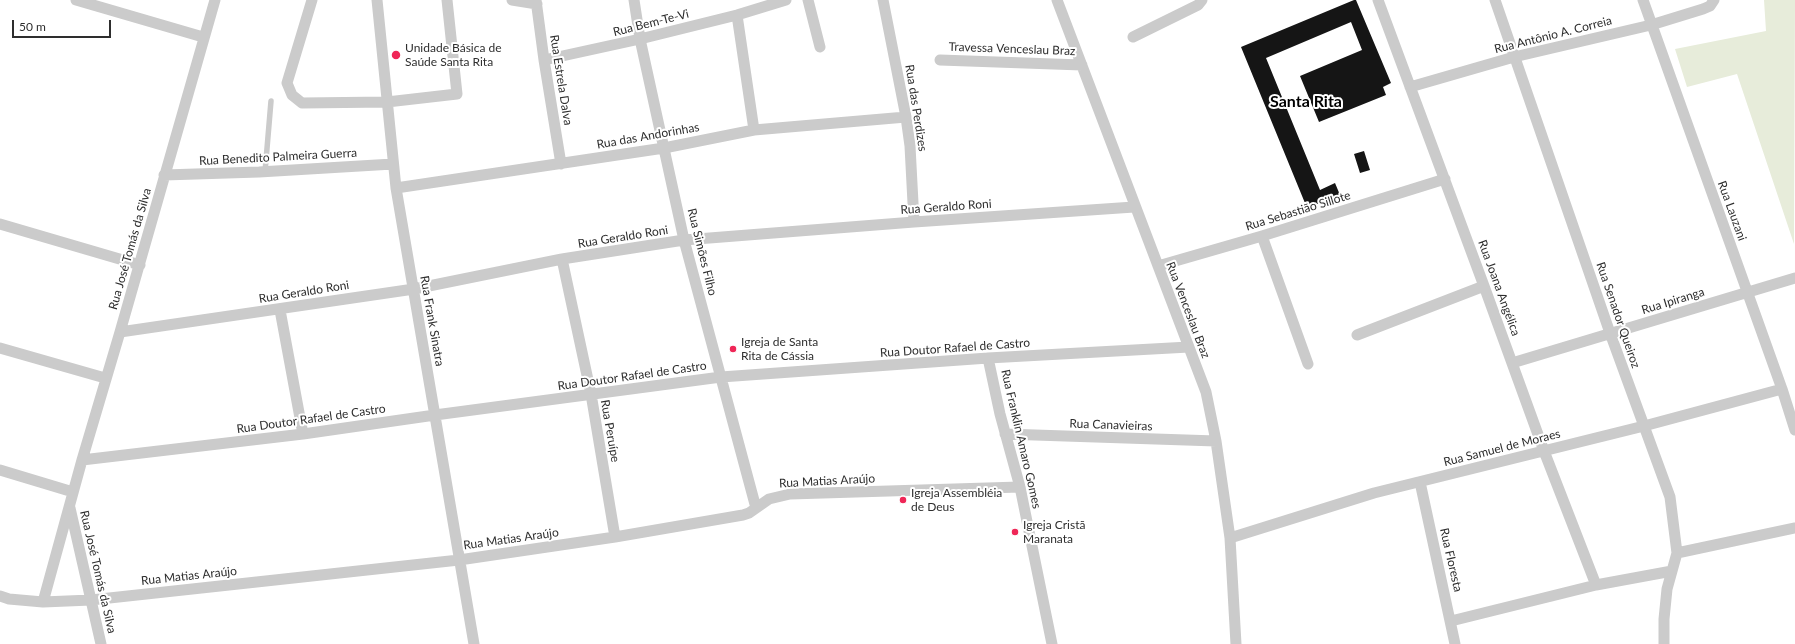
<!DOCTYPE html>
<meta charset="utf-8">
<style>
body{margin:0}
#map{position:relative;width:1795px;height:644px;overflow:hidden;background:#fff;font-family:Lato,sans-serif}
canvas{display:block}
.scale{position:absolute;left:12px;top:20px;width:99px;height:18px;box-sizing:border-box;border:2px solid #2e2e2e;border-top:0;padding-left:5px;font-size:12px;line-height:14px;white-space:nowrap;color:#2e2e2e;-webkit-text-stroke:3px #fff;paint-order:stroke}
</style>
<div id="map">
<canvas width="1795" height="644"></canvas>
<div class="scale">50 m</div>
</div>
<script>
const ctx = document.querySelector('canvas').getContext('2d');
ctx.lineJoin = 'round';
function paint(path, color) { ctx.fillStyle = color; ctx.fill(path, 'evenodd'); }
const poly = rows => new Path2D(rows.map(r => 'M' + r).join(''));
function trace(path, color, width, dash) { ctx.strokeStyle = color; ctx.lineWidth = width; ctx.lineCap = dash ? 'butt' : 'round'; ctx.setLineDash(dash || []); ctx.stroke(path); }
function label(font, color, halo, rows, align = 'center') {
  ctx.font = font + ' Lato,sans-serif'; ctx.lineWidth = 4; ctx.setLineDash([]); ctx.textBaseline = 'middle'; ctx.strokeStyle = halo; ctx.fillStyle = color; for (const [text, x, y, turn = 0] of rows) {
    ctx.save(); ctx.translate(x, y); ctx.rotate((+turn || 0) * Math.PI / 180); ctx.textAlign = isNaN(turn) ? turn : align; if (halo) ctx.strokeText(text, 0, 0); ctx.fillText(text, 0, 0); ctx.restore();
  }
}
const green = poly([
 [1764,0,1795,0,1794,244,1737,74,1687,87,1675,49,1766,31]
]);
const building = poly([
 [1354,0,1356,0,1391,83,1383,87,1386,95,1319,122,1300,76,1362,50,1351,22,1266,58,1320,190,1335,183,1340,195,1307,208,1241,47],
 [1364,151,1370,170,1360,173,1354,154]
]);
const lane = poly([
 [265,172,271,101]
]);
const street = poly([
 [76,0,203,37],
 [312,0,287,83,292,95,302,103,387,102,457,94,447,0],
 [377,0,396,188,474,644],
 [512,0,537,4],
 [536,0,544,60,561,164],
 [634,0,640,39,684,240,756,508],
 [808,0,820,47],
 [883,0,906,117,910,146,914,222],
 [1057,0,1206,392,1216,441,1230,538,1236,644],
 [1378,0,1484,286,1544,451,1596,585],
 [1495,0,1610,333,1670,497,1677,553,1667,589,1664,619,1664,644],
 [1643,0,1782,389,1795,430],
 [737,15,754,130],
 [1133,37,1198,5,1202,0],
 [544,60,640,39,737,15,786,0],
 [940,60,1082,65],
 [1410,87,1514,57,1651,25,1703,9,1710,6,1714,0],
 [164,175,259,172,393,164],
 [396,188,664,148,754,130,906,117],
 [0,224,140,265],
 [1262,236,1308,364],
 [562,259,591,394,615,537],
 [1158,266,1262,236,1445,179],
 [280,310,303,434],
 [120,332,414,289,562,259,684,240,914,222,1134,207],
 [1357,335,1484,286],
 [0,348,105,378],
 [988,358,1000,414,1020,487,1052,644],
 [1512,363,1795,278],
 [1005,434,1216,441],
 [82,460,303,434,435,415,721,377,988,358,1189,347],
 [0,470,73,492],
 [1420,482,1455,644],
 [70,508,101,644],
 [1230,538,1374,493,1644,426,1782,389],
 [1677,553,1795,528],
 [0,596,9,599,43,602,91,600,459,560,615,537,743,515,749,513,769,499,790,494,1020,487],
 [43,602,82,460,120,332,215,0],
 [1451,621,1596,585,1672,571]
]);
const markers = [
 [396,55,5,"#ef2657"],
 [733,349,4,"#ef2657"],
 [903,500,4,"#ef2657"],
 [1015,532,4,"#ef2657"]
];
const streetNames = [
 ["Rua Bem-Te-Vi",651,23,-14],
 ["Rua Antônio A. Correia",1553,35,-14],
 ["Travessa Venceslau Braz",1012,49,2],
 ["Rua Estrela Dalva",561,80,81],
 ["Rua das Perdizes",916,108,81],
 ["Rua das Andorinhas",648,136,-10],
 ["Rua Benedito Palmeira Guerra",278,157,-3],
 ["Rua Geraldo Roni",946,207,-4],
 ["Rua Sebastião Sillote",1298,211,-17],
 ["Rua Lauzani",1732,211,70],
 ["Rua Geraldo Roni",623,237,-9],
 ["Rua José Tomás da Silva",130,249,-74],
 ["Rua Simões Filho",702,252,76],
 ["Rua Joana Angélica",1499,288,70],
 ["Rua Geraldo Roni",304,292,-9],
 ["Rua Ipiranga",1673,301,-17],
 ["Rua Venceslau Braz",1188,310,69],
 ["Rua Senador Queiroz",1618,315,71],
 ["Rua Frank Sinatra",432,321,80],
 ["Rua Doutor Rafael de Castro",955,348,-4],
 ["Rua Doutor Rafael de Castro",632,376,-8],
 ["Rua Doutor Rafael de Castro",311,419,-8],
 ["Rua Canavieiras",1111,425,2],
 ["Rua Peruípe",610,431,80],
 ["Rua Franklin Amaro Gomes",1021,439,77],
 ["Rua Samuel de Moraes",1502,448,-14],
 ["Rua Matias Araújo",827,481,-3],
 ["Rua Matias Araújo",511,539,-8],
 ["Rua Floresta",1451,560,77],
 ["Rua José Tomás da Silva",98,572,77],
 ["Rua Matias Araújo",189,576,-6]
];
const poiNames = [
 ["Unidade Básica de",405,48],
 ["Saúde Santa Rita",405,62],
 ["Igreja de Santa",741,342],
 ["Rita de Cássia",741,356],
 ["Igreja Assembléia",911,493],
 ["de Deus",911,507],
 ["Igreja Cristã",1023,525],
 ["Maranata",1023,539]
];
const districtNames = [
 ["Santa Rita",1306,102]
];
paint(green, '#e7ecda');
paint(building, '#151515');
trace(lane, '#cbcbcb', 5.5);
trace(street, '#cbcbcb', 11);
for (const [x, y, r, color] of markers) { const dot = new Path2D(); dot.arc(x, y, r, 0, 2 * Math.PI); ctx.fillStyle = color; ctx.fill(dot); trace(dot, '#fff', 1.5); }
label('12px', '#2e2e2e', '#fff', streetNames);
label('12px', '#2e2e2e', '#fff', poiNames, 'left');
label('bold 16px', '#000', '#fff', districtNames);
</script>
